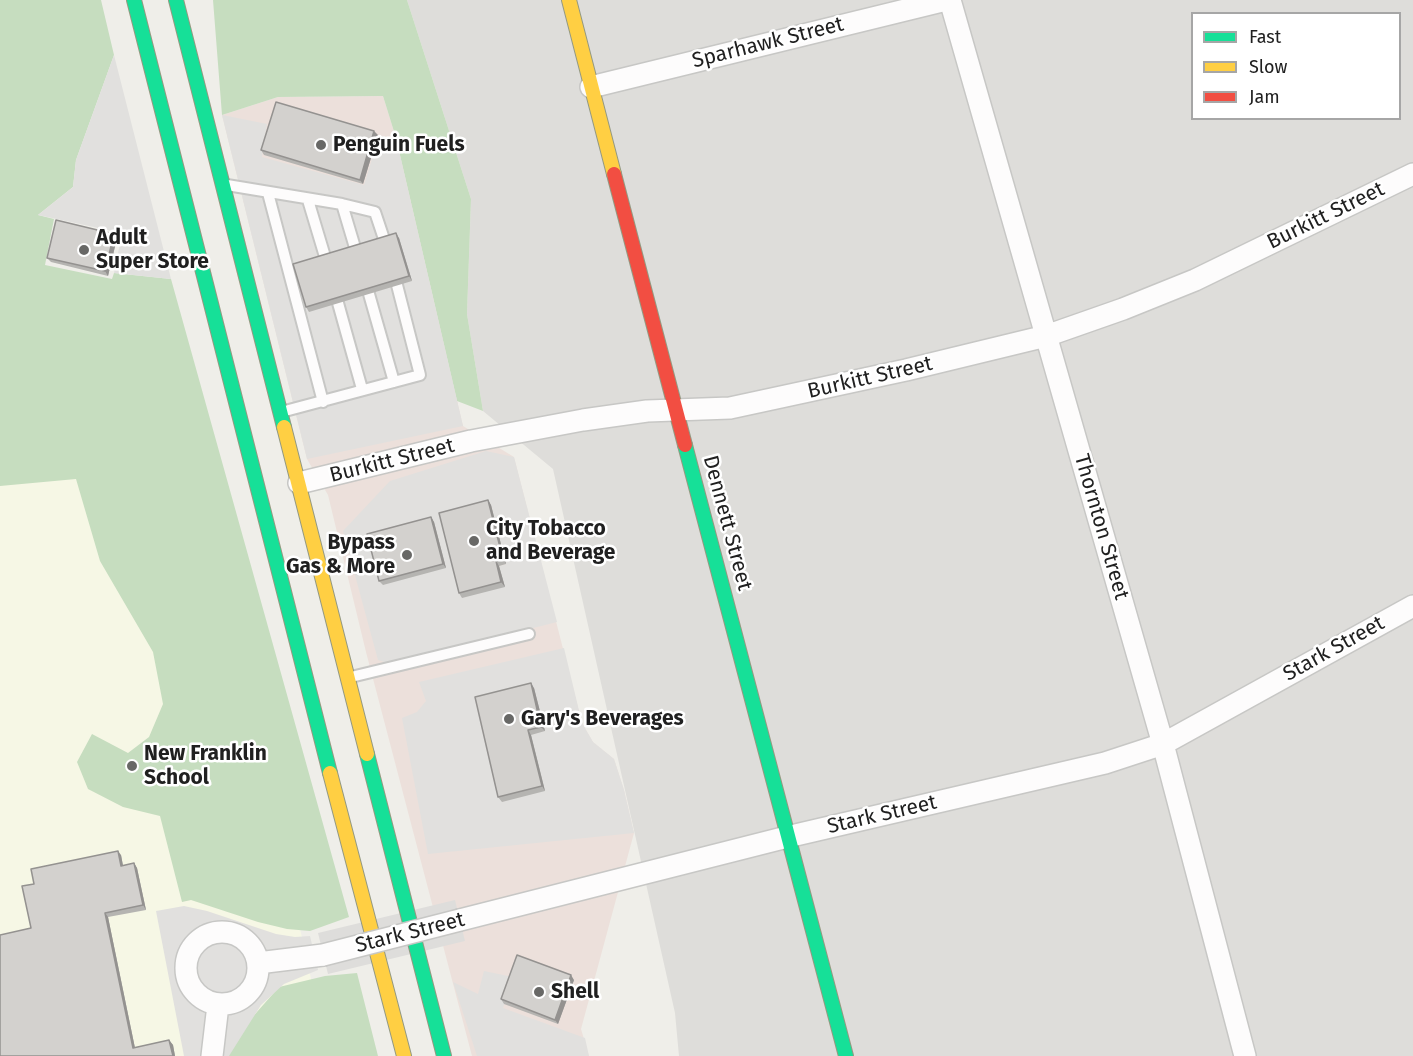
<!DOCTYPE html>
<style>
body{margin:0}
#map{position:relative;width:1413px;height:1056px;overflow:hidden;background:#efeee9;font-family:"Fira Sans",sans-serif}
canvas{display:block}
.legend{position:absolute;left:1191px;top:12px;width:210px;height:108px;box-sizing:border-box;background:#fff;border:2px solid #a6a6a6;margin:0;padding:8px 10px;list-style:none;font-size:18px;color:#202020}
.legend li{display:flex;align-items:center;gap:12px;height:30px}
.legend b{width:30px;border:2px solid #a6a6a6}
</style>
<div id="map">
<canvas width="1413" height="1056"></canvas>
<ul class="legend">
<li><b style="height:8px;background:#16e098"></b>Fast</li>
<li><b style="height:8px;background:#ffcf43"></b>Slow</li>
<li><b style="height:8px;background:#f24e42"></b>Jam</li>
</ul>
</div>
<script>
const ctx = document.querySelector('canvas').getContext('2d');
ctx.lineJoin = 'round';
function paint(path, color) { ctx.fillStyle = color; ctx.fill(path, 'evenodd'); }
const poly = rows => new Path2D(rows.map(r => 'M' + r).join(''));
function trace(path, color, width, dash) { ctx.strokeStyle = color; ctx.lineWidth = width; ctx.lineCap = dash ? 'butt' : 'round'; ctx.setLineDash(dash || []); ctx.stroke(path); }
function label(font, color, halo, rows, align = 'center') {
  ctx.font = font + ' "Fira Sans",sans-serif'; ctx.lineWidth = 5; ctx.setLineDash([]); ctx.textBaseline = 'middle'; ctx.strokeStyle = halo; ctx.fillStyle = color; for (const [text, x, y, turn = 0] of rows) {
    ctx.save(); ctx.translate(x, y); ctx.rotate((+turn || 0) * Math.PI / 180); ctx.textAlign = isNaN(turn) ? turn : align; if (halo) ctx.strokeText(text, 0, 0); ctx.fillText(text, 0, 0); ctx.restore();
  }
}
const residential = poly([
 [407,0,1413,0,1413,1056,679,1056,675,1013,553,469,483,411,467,314,471,199],
 [1192,14,1400,14,1400,118,1192,118]
]);
const commercial = poly([
 [383,96,396,138,463,426,514,457,582,723,593,742,614,759,624,790,634,833,581,1029,589,1056,472,1056,366,652,328,495,307,459,222,115,278,97]
]);
const education = poly([
 [191,433,328,1056,0,1056,0,476]
]);
const forest = poly([
 [0,0,101,0,114,55,76,160,73,187,38,215,54,219,45,265,112,279,114,273,171,279,349,917,310,931,287,929,258,922,191,900,182,902,160,816,123,807,88,789,77,762,92,734,128,753,149,737,163,704,153,652,100,561,76,479,0,486],
 [213,0,407,0,471,199,467,314,483,411,457,401,396,138,383,96,278,97,222,115],
 [357,973,378,1056,227,1056,249,1021,279,987,325,976]
]);
const parking = poly([
 [114,55,171,279,114,273,122,233,38,215,73,187,76,160],
 [222,115,267,124,262,157,364,185,379,136,396,138,463,426,307,459],
 [486,451,514,457,557,622,390,664,378,660,343,531,390,481],
 [442,518,506,564,499,566,504,587],
 [564,648,582,723,593,742,614,759,624,790,634,833,428,854,402,718,417,712,426,701,419,682],
 [184,906,207,911,276,934,295,937,310,936,318,970,284,984,261,1005,229,1056,184,1056,156,911],
 [484,971,513,977,503,1008,585,1038,589,1056,477,1056,453,982,478,994]
]);
const pier = poly([
 [455,900,465,941,328,974,318,933]
]);
const lane = poly([
 [227,185,342,204,375,212,385,242],
 [268,193,323,402],
 [308,200,326,260],
 [342,204,356,251],
 [369,294,394,382],
 [338,303,362,389],
 [285,411,420,375,397,285],
 [351,677,529,634]
]);
const street = poly([
 [950,0,1163,744,1245,1056],
 [591,87,946,0],
 [299,483,471,441,583,420,647,411,730,408,906,370,1046,336,1123,309,1195,280,1413,174],
 [460,920,787,837,1105,763,1163,744,1413,606],
 '186 968a36 36 0 1 1 72 0a36 36 0 1 1-72 0Z',
 [258,963,323,955],
 [212,1056,218,1005]
]);
const fast = poly([
 [134,0,330,773],
 [176,0,284,427],
 [685,445,846,1056],
 [367,754,444,1056]
]);
const slow = poly([
 [569,0,614,174],
 [284,427,367,754],
 [330,773,404,1056]
]);
const jam = poly([
 [614,174,685,445]
]);
const streetBridge = poly([
 [323,955,460,920]
]);
const wall = poly([
 [378,135,363,184,264,155,261,150],
 [117,238,108,276,51,262,47,258],
 [399,238,412,281,309,312,306,307],
 [488,500,491,505,506,564,499,566,505,587,462,598,459,593],
 [431,517,434,522,446,568,383,585,379,581],
 [534,688,545,731,531,735,545,791,502,802,498,797],
 [121,855,123,866,134,863,137,868,146,910,108,917,135,1048,169,1040,173,1045,175,1056,0,1056,31,928,34,884],
 [574,980,558,1024,504,1004,501,999]
]);
const shadedWall = poly([
 [374,131,378,135,363,184,360,180],
 [396,233,399,238,412,281,409,276],
 [114,234,117,238,108,276,105,271],
 [488,500,491,505,506,564,503,559],
 [431,517,434,522,446,568,443,564],
 [496,561,499,566,505,587,501,582],
 [531,683,534,688,545,731,541,727],
 [528,730,531,735,545,791,542,786],
 [118,851,121,855,124,871,121,866],
 [134,863,137,868,146,910,143,905],
 [105,913,108,917,136,1053,133,1048],
 [571,975,574,980,558,1024,555,1020],
 [169,1040,173,1045,175,1056,173,1056]
]);
const building = poly([
 [276,102,374,131,360,180,261,150,276,102],
 [56,220,114,234,105,271,47,258,56,220],
 [396,233,409,276,306,307,293,264,396,233],
 [488,500,503,559,496,561,501,582,459,593,439,513,488,500],
 [431,517,443,564,379,581,367,534,431,517],
 [531,683,541,727,528,730,542,786,498,797,475,697,531,683],
 [118,851,121,866,134,863,143,905,105,913,133,1048,169,1040,173,1056,0,1056,0,935,31,928,22,886,34,884,31,869,118,851],
 [517,955,571,975,555,1020,501,999,517,955]
]);
const markers = [
 [321,145,6,"#686866"],
 [84,250,6,"#686866"],
 [474,541,6,"#686866"],
 [407,555,6,"#686866"],
 [509,719,6,"#686866"],
 [132,766,6,"#686866"],
 [539,992,6,"#686866"]
];
const streetNames = [
 ["Sparhawk Street",768,43,-14],
 ["Burkitt Street",1326,216,-26],
 ["Burkitt Street",870,378,-13],
 ["Burkitt Street",392,461,-14],
 ["Dennett Street",727,523,75],
 ["Thornton Street",1101,527,74],
 ["Stark Street",1334,649,-29],
 ["Stark Street",882,815,-13],
 ["Stark Street",410,933,-14]
];
const poiNames = [
 ["Penguin Fuels",333,145],
 ["Adult",96,238],
 ["Super Store",96,262],
 ["City Tobacco",486,529],
 ["and Beverage",486,553],
 ["Bypass",395,543,"right"],
 ["Gas & More",395,567,"right"],
 ["Gary's Beverages",521,719],
 ["New Franklin",144,754],
 ["School",144,778],
 ["Shell",551,992]
];
paint(residential, '#deddda');
paint(commercial, '#ece0db');
paint(education, '#f6f7e5');
paint(forest, '#c6ddbf');
paint(parking, '#e1e0de');
paint(pier, '#dedddb');
trace(lane, '#c7c7c5', 14);
trace(street, '#c7c7c5', 24);
trace(fast, '#949981', 16);
trace(slow, '#949981', 16);
trace(jam, '#949981', 16);
trace(lane, '#fdfcfc', 10);
trace(street, '#fdfcfc', 21);
trace(fast, '#16e098', 14);
trace(slow, '#ffcf43', 14);
trace(jam, '#f24e42', 14);
trace(streetBridge, '#c7c7c5', 24, []);
trace(streetBridge, '#fdfcfc', 21);
paint(wall, '#b5b4b1');
paint(shadedWall, '#949290');
paint(building, '#d3d1ce');
trace(building, '#949290', 1.5);
for (const [x, y, r, color] of markers) { const dot = new Path2D(); dot.arc(x, y, r, 0, 2 * Math.PI); ctx.fillStyle = color; ctx.fill(dot); trace(dot, '#fff', 2); }
label('21px', '#202020', '#fff', streetNames);
label('bold 21px', '#202020', '#fff', poiNames, 'left');
</script>
